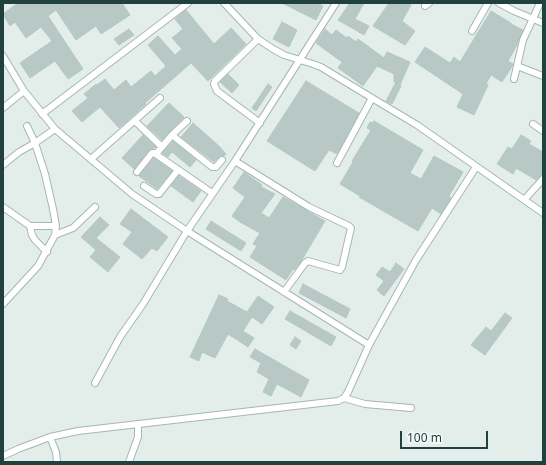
<!DOCTYPE html>
<style>
body{margin:0}
#map{position:relative;width:546px;height:465px;overflow:hidden;background:#e3eeeb;font-family:"Noto Sans",sans-serif}
canvas{display:block}
.frame{position:absolute;inset:0;border:4px solid #21413e;pointer-events:none}
.scale{position:absolute;left:400px;top:431px;width:88px;height:18px;box-sizing:border-box;border:2px solid #21413e;border-top:0;padding-left:5px;font-size:12px;line-height:14px;white-space:nowrap;color:#21413e;-webkit-text-stroke:3px #f4faf8;paint-order:stroke}
</style>
<div id="map">
<canvas width="546" height="465"></canvas>
<div class="frame"></div>
<div class="scale">100 m</div>
</div>
<script>
const ctx = document.querySelector('canvas').getContext('2d');
ctx.lineJoin = 'round';
function paint(path, color) { ctx.fillStyle = color; ctx.fill(path, 'evenodd'); }
const poly = rows => new Path2D(rows.map(r => 'M' + r).join(''));
function trace(path, color, width, dash) { ctx.strokeStyle = color; ctx.lineWidth = width; ctx.lineCap = dash ? 'butt' : 'round'; ctx.setLineDash(dash || []); ctx.stroke(path); }
const building = poly([
 [18,3,122,3,130,15,101,34,96,26,76,40,56,10,48,16,83,69,68,79,55,61,30,78,20,63,52,41,41,27,26,38,15,22,10,26,3,14,18,3],
 [282,3,318,3,323,6,316,20,282,3],
 [350,3,364,3,355,19,369,26,364,35,338,20,350,3],
 [389,3,407,3,411,5,402,21,415,31,405,45,373,26,389,3],
 [186,10,214,44,231,28,246,44,208,81,191,63,145,103,146,104,119,128,100,107,82,122,72,111,88,98,84,94,96,84,97,85,105,79,114,90,126,80,131,87,151,71,155,76,166,66,148,45,158,36,175,55,182,49,172,38,183,29,175,19,186,10],
 [491,11,511,23,511,24,523,30,517,45,508,61,513,64,513,65,502,82,491,75,486,84,488,85,474,115,457,107,463,94,415,62,425,47,450,63,454,57,460,62,491,11],
 [282,22,297,30,289,47,273,39,282,22],
 [129,29,134,35,119,45,114,39,129,29],
 [325,29,332,35,336,30,347,38,348,36,356,42,358,39,384,58,387,52,410,62,400,85,401,86,392,104,386,101,396,82,394,82,394,74,377,66,363,86,338,68,342,62,316,43,325,29],
 [228,74,239,85,232,93,220,82,228,74],
 [306,81,359,113,337,154,329,150,315,171,267,141,306,81],
 [268,84,272,87,256,111,252,108,268,84],
 [169,103,184,117,162,140,147,126,169,103],
 [374,121,423,150,410,173,421,179,434,156,463,172,449,196,451,198,441,214,432,208,418,231,359,197,360,196,340,184,353,162,352,161,371,130,367,128,370,122,373,123,374,121],
 [193,123,219,146,226,154,224,156,220,156,214,162,181,137,193,123],
 [143,135,156,147,149,150,134,169,122,158,143,135],
 [521,135,531,141,529,144,543,152,543,175,536,180,516,168,513,174,497,164,508,147,512,149,521,135],
 [173,141,196,160,190,167,172,152,168,157,162,153,173,141],
 [154,158,172,171,157,189,139,176,154,158],
 [244,172,262,185,261,187,275,194,261,213,269,218,283,197,325,221,300,263,294,270,293,269,286,280,250,257,257,246,253,244,260,233,240,222,232,216,245,197,233,188,244,172],
 [179,176,201,191,193,202,171,186,179,176],
 [131,209,168,237,157,251,152,248,142,259,123,244,132,232,120,224,131,209],
 [100,217,109,225,96,238,120,257,108,272,90,257,96,250,81,237,100,217],
 [211,221,246,243,241,251,206,229,211,221],
 [396,263,404,269,384,296,377,290,384,281,376,275,382,267,390,272,396,263],
 [303,284,350,309,346,318,299,293,303,284],
 [219,295,228,299,227,301,247,312,258,296,274,307,262,324,252,317,243,331,254,338,248,347,228,334,215,358,202,352,199,361,190,357,219,295],
 [290,311,336,337,331,346,285,319,290,311],
 [505,313,512,318,485,355,471,345,486,327,491,331,505,313],
 [295,337,301,341,296,349,290,345,295,337],
 [255,349,309,380,301,397,277,384,271,396,263,392,269,379,257,372,261,363,250,357,255,349]
]);
const minor = poly([
 [224,3,258,39,273,49,284,55,313,64,321,67,372,98,417,125,543,213],
 [499,3,514,11,543,23],
 [425,6,429,3],
 [472,31,488,3],
 [258,39,215,81,214,84,217,91,260,123],
 [3,56,24,91,55,129,132,194,187,231,235,161,336,3],
 [517,66,543,76],
 [514,79,523,40,540,3],
 [3,108,24,91],
 [42,114,188,3],
 [135,121,162,147],
 [533,124,543,131],
 [172,135,212,167,216,167,222,160],
 [156,154,172,135,187,121],
 [91,159,160,98],
 [235,161,309,207,349,226,351,228,342,267,340,270,308,261,305,263,284,292],
 [337,163,372,98],
 [3,165,19,152,35,143,55,129],
 [137,172,152,153,154,153,212,193],
 [144,186,156,194,159,194,178,170],
 [525,199,543,179],
 [3,207,30,226,56,226],
 [30,226,32,235,35,240,47,252],
 [55,235,73,228,95,207],
 [3,304,38,266,55,235,56,226,53,209,45,174,35,143,27,126],
 [95,383,120,337,143,304,187,231,369,345],
 [344,398,365,404,411,408],
 [50,437,56,452,57,462],
 [3,456,18,449,50,437,78,431,338,401,344,398,348,392,369,345,416,260,476,167],
 [129,462,138,437,138,424]
]);
paint(building, '#b8c9c5');
trace(building, '#b5c8c4', 1);
trace(minor, '#a5b7b4', 8);
trace(minor, '#fff', 6);
</script>
